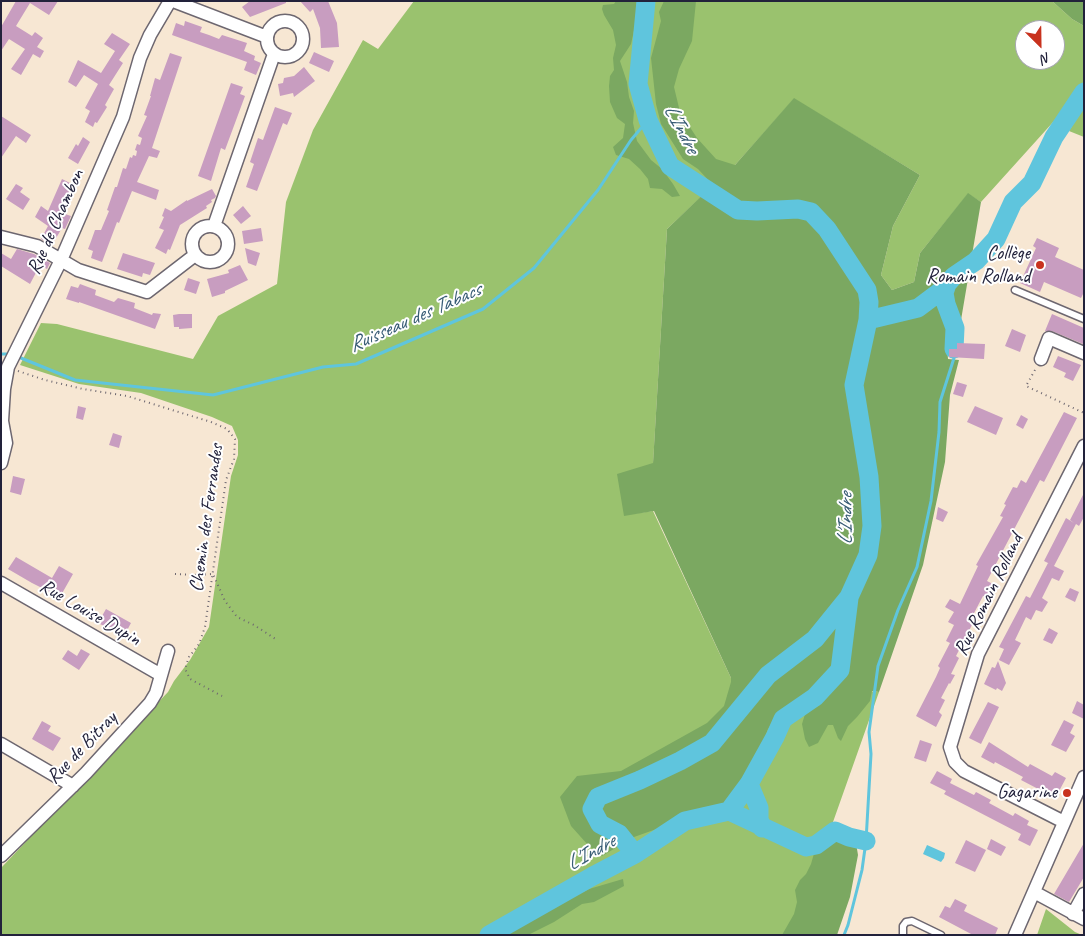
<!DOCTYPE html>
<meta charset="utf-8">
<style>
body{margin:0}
#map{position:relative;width:1085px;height:936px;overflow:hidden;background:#f7e7d3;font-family:Caveat,sans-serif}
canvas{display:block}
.frame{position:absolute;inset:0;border:2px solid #22223b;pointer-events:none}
.north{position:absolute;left:1015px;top:20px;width:50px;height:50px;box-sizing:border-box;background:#fff;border:1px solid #a7a7b1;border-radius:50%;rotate:157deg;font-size:14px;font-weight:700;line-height:20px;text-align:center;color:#22223b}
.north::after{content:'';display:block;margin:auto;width:18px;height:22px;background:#c8321e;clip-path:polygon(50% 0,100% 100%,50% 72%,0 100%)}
</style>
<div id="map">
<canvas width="1085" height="936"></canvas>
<div class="frame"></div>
<div class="north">N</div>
</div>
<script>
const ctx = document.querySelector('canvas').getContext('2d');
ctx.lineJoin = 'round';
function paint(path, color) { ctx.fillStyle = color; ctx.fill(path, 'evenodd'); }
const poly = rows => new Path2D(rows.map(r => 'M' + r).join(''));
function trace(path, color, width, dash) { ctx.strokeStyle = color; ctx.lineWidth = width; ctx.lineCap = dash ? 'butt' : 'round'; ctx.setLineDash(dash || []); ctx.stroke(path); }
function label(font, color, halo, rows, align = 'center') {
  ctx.font = font + ' Caveat,sans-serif'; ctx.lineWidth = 4; ctx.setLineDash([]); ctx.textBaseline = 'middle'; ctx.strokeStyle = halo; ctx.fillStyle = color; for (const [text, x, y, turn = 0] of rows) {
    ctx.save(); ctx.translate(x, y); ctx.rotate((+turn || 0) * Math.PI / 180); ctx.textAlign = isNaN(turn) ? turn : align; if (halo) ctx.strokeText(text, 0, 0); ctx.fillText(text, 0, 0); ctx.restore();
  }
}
const green = poly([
 [414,1,1052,1,1072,19,1084,26,1084,82,1064,110,981,202,968,194,920,253,914,282,892,290,881,275,893,226,920,175,794,99,735,165,667,229,653,464,624,515,653,511,731,678,879,692,793,935,1,935,1,868,168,692,174,681,190,660,209,627,231,476,238,455,238,440,232,426,212,417,141,393,79,384,20,365,41,323,57,324,193,359,218,316,277,284,286,202,313,130,363,40,378,49],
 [1025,30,1055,30,1055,60,1025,60],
 [1084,106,1084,137,1069,131],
 [1046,909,1075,932,1082,935,1037,935]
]);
const forest = poly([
 [616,1,637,1,635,26,631,44,620,61,627,82,629,97,634,111,633,123,637,141,651,160,662,169,673,184,680,196,672,197,662,189,650,188,648,179,640,169,629,159,616,155,613,147,623,138,625,124,617,118,610,102,609,86,610,76,614,70,613,58,616,45,613,30,604,15,602,9,603,5,614,4],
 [664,1,696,1,692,41,679,69,674,87,680,112,697,138,716,159,735,165,794,98,920,175,893,226,881,275,892,290,914,282,920,253,968,193,981,202,961,320,961,341,956,341,955,347,947,348,948,359,959,360,950,395,945,462,923,565,879,692,872,691,870,701,857,717,848,726,841,741,838,738,833,725,828,725,818,743,809,747,805,739,802,724,806,711,820,705,810,696,786,707,776,716,768,729,754,767,738,792,727,804,634,837,602,856,588,845,571,826,560,797,577,776,621,771,707,723,724,706,731,682,731,678,654,511,624,516,617,474,653,463,667,229,713,185,698,169,683,159,661,124,656,104,651,58,661,21,659,12],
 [1052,1,1084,1,1084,26,1072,19],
 [835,836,847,838,856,843,858,855,850,897,837,935,782,935,794,914,797,902,795,890,800,880,806,874,811,864,815,850,823,842],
 [623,879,624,886,594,902,582,904,554,922,528,935,497,935,589,889]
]);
const water = poly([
 [927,845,945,853,944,858,941,862,923,854]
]);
const stream = poly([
 [1,354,10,354],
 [16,356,75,380,213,395,323,367,356,364,483,309,534,268,598,190,631,140,648,120],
 [844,935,848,925,862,870,866,841,871,754,869,732,878,666,898,610,917,567,931,501,939,432,940,402,954,358]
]);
const river = poly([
 [868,320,918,308,946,287],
 [954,349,955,328,946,304,944,293,947,284,954,276,976,261,996,239,1013,202,1032,183,1054,137,1084,92],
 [749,784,759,808,759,819,762,828],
 [729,811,806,847,816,845,835,831,849,837,866,841],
 [635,854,619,834,600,824,592,809,598,797,640,780,680,761,712,743,768,675,815,639,849,597,868,555,872,526,869,477,854,385,868,320,869,302,867,290,827,229,811,212,798,209,757,211,738,210,670,166,648,120,638,84,646,1],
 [489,935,593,876,635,854,685,821,729,811,749,784,775,737,783,719,815,697,840,670,849,598]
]);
const building = poly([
 [16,1,58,1,49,15,30,3,16,26,32,36,35,32,43,38,37,47,44,51,40,58,33,54,21,75,11,69,25,49,9,39,1,51,1,27],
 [250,1,286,1,286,3,250,17,242,7],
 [300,1,328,1,337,23,339,47,321,48,320,28,313,9,310,12],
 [185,21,202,27,200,32,209,35,219,39,222,35,247,43,244,51,255,56,254,60,261,63,256,75,244,70,247,62,172,35,176,23,184,26],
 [112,33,130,44,119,60,123,63,109,85,114,89,105,105,107,107,97,123,95,122,93,127,85,122,90,111,85,108,98,84,84,75,76,87,68,82,78,60,101,73,115,51,104,44],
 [314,52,334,61,329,72,309,63],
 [170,53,182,57,152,148,160,151,157,158,149,156,137,182,159,190,156,200,132,191,119,223,117,222,102,262,91,258,93,251,88,249,90,244,95,230,101,230,109,211,107,210,115,187,117,187,123,168,126,169,130,157,132,158,133,155,136,156,137,151,135,150,137,144,140,145,142,138,138,136,147,116,144,115,151,96,150,96,155,78,160,80],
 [304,67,315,81,294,97,293,93,280,96,278,84,283,83,284,78,294,76],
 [231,83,243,87,240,94,245,96,225,150,221,148,211,181,198,176],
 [275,107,292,113,287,125,283,123,257,191,246,187,254,164,250,162,258,138,263,140],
 [1,116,31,135,26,143,16,136,1,158],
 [83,137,90,142,78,164,68,158,76,144,78,146],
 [62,179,74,185,62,213,71,216,65,229,62,228,52,245,41,239,48,226,35,217,41,206,48,211],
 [16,184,23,188,20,192,30,199,23,210,6,199],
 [212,189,216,196,215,198,211,200,212,202,206,206,207,208,180,225,170,250,168,249,166,254,155,248,164,230,159,228,164,217,162,216,165,208,171,211,187,200,187,201],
 [243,206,251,216,241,224,233,215],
 [261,228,263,241,244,244,242,231],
 [1037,238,1059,248,1055,257,1084,270,1084,292,1081,298,1044,282,1040,292,1020,283,1036,248,1033,246],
 [245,248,260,253,256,266,248,263],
 [17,249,34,254,50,263,47,269,40,265,30,284,1,266,1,253,11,259],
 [123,253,155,263,150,275,143,273,142,277,117,269],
 [240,265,248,280,225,291,225,293,212,297,207,279,229,273,228,270],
 [188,278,200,282,196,294,184,290],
 [80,284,96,290,95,295,114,302,118,298,135,303,134,308,152,315,153,313,161,314,155,329,79,302,79,303,66,299,71,286,78,288],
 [179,314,192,314,192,328,179,329,179,327,174,327,173,315],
 [1052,314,1084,328,1083,344,1052,331,1045,331],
 [1012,329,1026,335,1020,352,1005,346],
 [957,343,985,344,984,359,949,357,949,349,957,349],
 [1058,356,1081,365,1073,381,1064,377,1066,373,1053,367],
 [957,382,967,385,963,397,953,394],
 [78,406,86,408,83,420,76,418],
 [975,406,1003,418,996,435,967,422],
 [1064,412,1077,418,1044,482,1040,480,987,581,993,584,986,597,983,596,973,615,976,617,956,656,959,658,951,674,955,675,950,684,949,683,941,698,945,700,939,712,942,715,936,727,916,716,936,677,940,668,938,666,950,643,946,641,954,625,948,622,954,612,945,607,950,599,960,604,978,566,976,565,1003,517,1000,516,1006,505,1004,504,1013,487,1017,488,1021,480,1026,483],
 [1021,415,1028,419,1023,429,1016,425],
 [113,433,122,436,119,448,109,445],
 [13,476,25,479,21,495,10,492],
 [1084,493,1084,517,1079,526,1076,524,1054,566,1044,561,1066,518,1074,523,1070,520],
 [938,507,948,512,943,522,936,519],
 [16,557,52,578,59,566,73,574,60,597,32,583,8,569],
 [1048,563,1064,571,1059,581,1052,578,1042,598,1048,602,1042,612,1036,610,1031,620,1026,617,1015,640,1021,643,1009,665,999,660,1004,649,999,647,1026,596,1030,598],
 [1070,588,1079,592,1075,602,1065,597],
 [106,609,131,623,124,636,98,623],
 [1049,628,1058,633,1052,644,1043,640],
 [81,649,90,654,79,670,62,659,68,650,77,656],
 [998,661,1006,683,1002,691,997,688,996,690,984,684,992,667,995,668],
 [1077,701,1084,705,1084,719,1072,713],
 [988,702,999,707,981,744,969,738],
 [1064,720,1074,725,1070,733,1075,736,1066,752,1051,745],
 [42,721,51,726,48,731,61,738,53,751,32,739],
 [920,740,932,744,926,762,914,758],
 [989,742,1028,767,1030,764,1052,776,1055,772,1066,778,1057,795,1046,789,1044,792,1021,780,1023,777,995,762,994,764,981,757],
 [937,771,952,779,950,783,974,795,976,792,991,800,989,803,1013,816,1015,813,1029,821,1027,825,1038,830,1030,846,1018,840,1021,834,944,794,946,791,930,783],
 [991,839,1006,847,1001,856,987,849],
 [966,840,986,850,975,872,955,863],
 [1084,843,1084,877,1069,902,1054,894],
 [955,899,967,905,964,911,998,928,995,935,973,935,939,917,945,906,950,908]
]);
const path = poly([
 [1035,370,1026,386,1084,413],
 [18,371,45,380,83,389,127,396,211,422,227,429,235,439,234,459,226,480,205,627,199,644,189,657,185,669,190,679,222,696],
 [175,574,193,575,213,574,225,601,237,617,254,625,277,640]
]);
const service = poly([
 [1015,290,1084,319],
 [903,935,903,926,906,922,912,921,941,935]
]);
const minor = poly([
 [173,1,267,37],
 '267 39a18 18 0 1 1 36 0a18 18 0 1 1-36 0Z',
 '192 244a18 18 0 1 1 36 0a18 18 0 1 1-36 0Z',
 [214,226,274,54],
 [1,237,37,246,78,270,147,292,195,255],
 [1041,359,1049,338,1084,353],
 [1,463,6,443,2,421,4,389,8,367,61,260,123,117,140,58,150,35,170,1],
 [1,583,161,675],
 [1,744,73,786],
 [1064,822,964,771,955,762,950,747,978,654,1084,446],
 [1,856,86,773,150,703,156,693,168,651],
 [1034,892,1084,919],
 [1073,914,1084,894],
 [1015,935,1084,777]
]);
const markers = [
 [1040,265,5,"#c8321e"],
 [1067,793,5,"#c8321e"]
];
const streetNames = [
 ["Rue de Chambon",56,222,-66],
 ["Chemin des Ferrandes",207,518,-82],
 ["Rue Romain Rolland",989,595,-64],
 ["Rue Louise Dupin",90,613,30],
 ["Rue de Bitray",82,748,-46]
];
const poiNames = [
 ["Collège",1030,254],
 ["Romain Rolland",1030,277],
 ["Gagarine",1057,793]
];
const waterNames = [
 ["L'Indre",681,129,62],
 ["Ruisseau des Tabacs",415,318,-24],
 ["L'Indre",846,519,-89],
 ["L'Indre",591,853,-29]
];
paint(green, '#9ac26e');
paint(forest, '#7ba861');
paint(water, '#5fc5dd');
trace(stream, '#5fc5dd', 3);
trace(river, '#5fc5dd', 19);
paint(building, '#c89dc0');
trace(service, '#6d6770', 9);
trace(minor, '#6d6770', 15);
trace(path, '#6d6770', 2, [1, 4]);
trace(service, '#fff', 6);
trace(minor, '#fff', 12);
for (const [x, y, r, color] of markers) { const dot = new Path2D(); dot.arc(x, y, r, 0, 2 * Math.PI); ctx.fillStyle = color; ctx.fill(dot); trace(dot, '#fff', 2); }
label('20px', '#22223b', '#fff', streetNames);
label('20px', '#22223b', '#fff', poiNames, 'right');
label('italic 21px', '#375b74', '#fff', waterNames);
</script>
